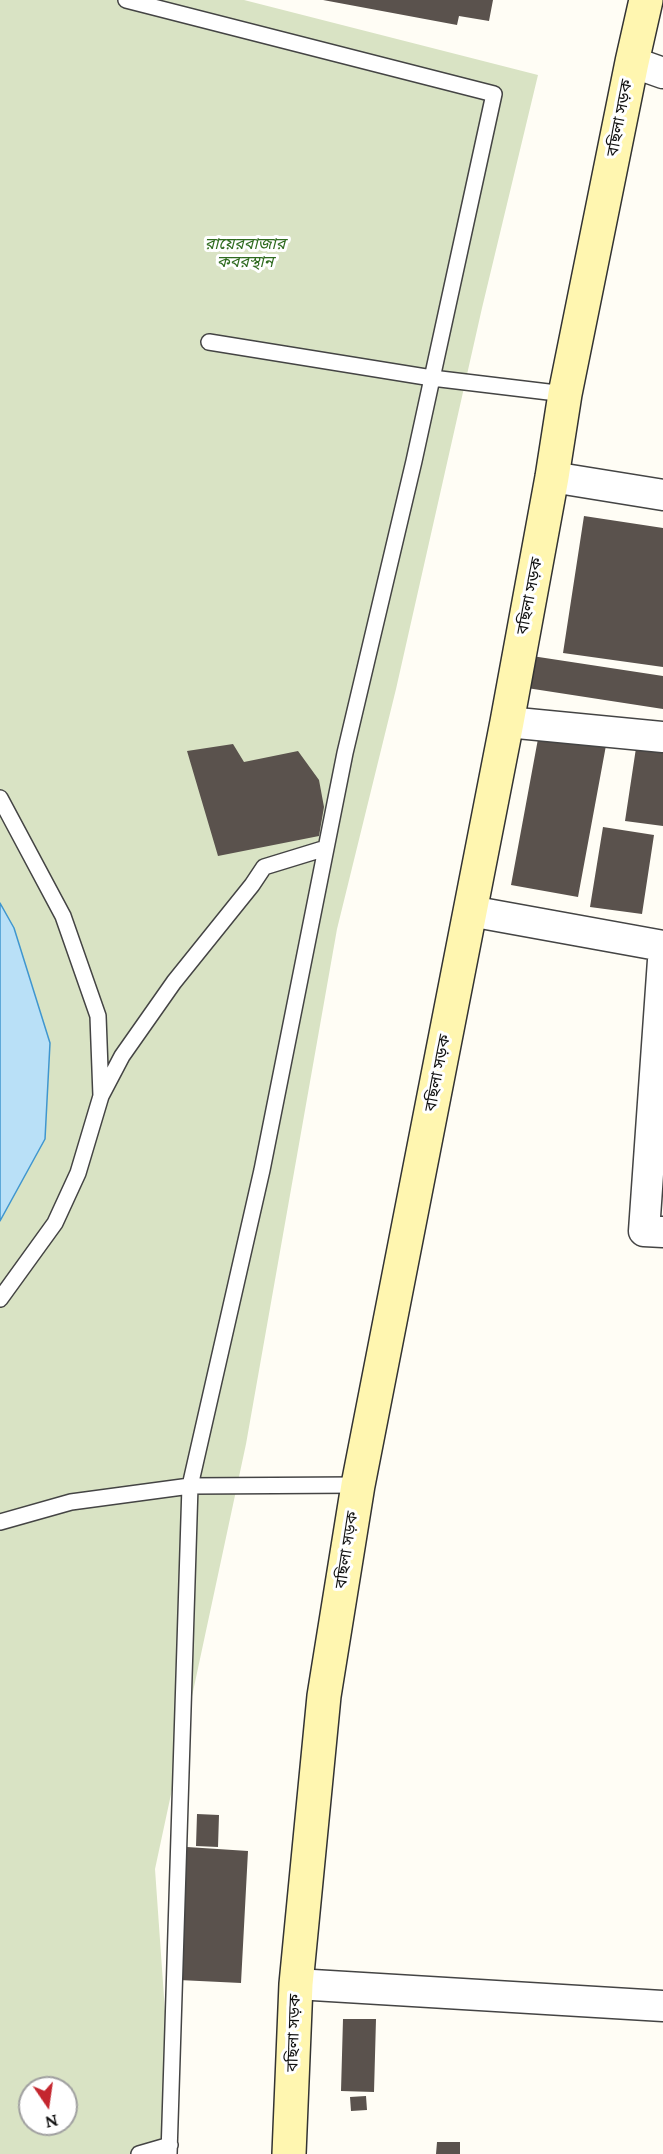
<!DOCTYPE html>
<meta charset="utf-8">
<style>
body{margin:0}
#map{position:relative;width:663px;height:2154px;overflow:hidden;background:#fffdf5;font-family:Lora,serif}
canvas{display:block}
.north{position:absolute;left:18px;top:2076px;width:60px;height:60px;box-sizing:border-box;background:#fff;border:2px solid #a0a0a0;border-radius:50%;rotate:167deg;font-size:16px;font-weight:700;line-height:24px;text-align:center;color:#111}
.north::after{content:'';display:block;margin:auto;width:21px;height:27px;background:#c4262e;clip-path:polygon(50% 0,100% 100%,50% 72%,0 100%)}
</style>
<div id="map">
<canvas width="663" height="2154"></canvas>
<div class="north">N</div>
</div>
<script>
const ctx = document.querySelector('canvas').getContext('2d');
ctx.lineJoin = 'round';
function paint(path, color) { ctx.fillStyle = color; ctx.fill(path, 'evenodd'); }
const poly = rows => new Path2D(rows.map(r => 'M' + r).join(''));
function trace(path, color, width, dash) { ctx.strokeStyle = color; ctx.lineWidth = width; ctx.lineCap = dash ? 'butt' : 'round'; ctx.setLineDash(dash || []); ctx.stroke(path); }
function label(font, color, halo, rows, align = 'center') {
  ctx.font = font + ' Lora,"Noto Sans Bengali",serif'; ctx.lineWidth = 6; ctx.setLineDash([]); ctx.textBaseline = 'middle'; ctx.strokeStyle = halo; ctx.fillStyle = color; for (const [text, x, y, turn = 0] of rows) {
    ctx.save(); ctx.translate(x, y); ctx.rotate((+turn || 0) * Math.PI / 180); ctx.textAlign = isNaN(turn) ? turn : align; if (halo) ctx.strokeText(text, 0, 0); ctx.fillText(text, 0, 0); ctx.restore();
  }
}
const cemetery = poly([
 [0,0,244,0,538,75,482,308,396,689,337,929,246,1444,155,1869,175,2154,0,2154],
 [30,2088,66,2088,66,2124,30,2124]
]);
const water = poly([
 [0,903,14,928,50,1043,45,1139,0,1221,0,903]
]);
const building = poly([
 [323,0,493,0,489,21,459,16,457,25],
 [584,516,663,528,663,667,563,653],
 [532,656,663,676,663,709,527,688],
 [540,728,607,740,578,897,511,885],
 [233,744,244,762,298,751,319,780,324,807,319,836,218,856,187,751],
 [636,748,663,752,663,826,625,821],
 [603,827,654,835,642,914,590,907],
 [197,1814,219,1815,218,1847,196,1846],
 [187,1847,248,1851,241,1983,179,1980],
 [343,2019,376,2019,374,2092,341,2091],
 [366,2096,367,2110,351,2111,350,2097],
 [437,2142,460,2142,460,2154,436,2154]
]);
const service = poly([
 [209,342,432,378,565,394],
 [0,798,63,916,98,1016,101,1096,78,1173,55,1223,0,1299],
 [101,1096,122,1056,174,982,252,885,264,867,326,848],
 [0,1522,71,1502,190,1486,262,1170,345,753,414,461,494,94,126,0],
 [139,2154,170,2145],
 [169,2154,190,1486,358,1485]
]);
const minor = poly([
 [632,62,663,73],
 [552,477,663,495],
 [507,722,663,737],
 [470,911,663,946],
 [663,960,644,1231,663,1232],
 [296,1984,663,2006]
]);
const secondary = poly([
 [289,2154,296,1984,324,1696,358,1485,507,722,552,477,565,394,632,62,646,0]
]);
const streetNames = [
 ["বছিলা সড়ক",620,118,-79],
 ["বছিলা সড়ক",530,596,-79],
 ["বছিলা সড়ক",438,1073,-79],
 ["বছিলা সড়ক",347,1550,-81],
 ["বছিলা সড়ক",294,2033,-88]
];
const parkNames = [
 ["রায়েরবাজার",245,244],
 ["কবরস্থান",245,262]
];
paint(cemetery, '#d9e3c4');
paint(water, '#b9e0f7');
trace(water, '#3f96cf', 1.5);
paint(building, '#5a524d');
trace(service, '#444', 18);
trace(minor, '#444', 33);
trace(secondary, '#333', 36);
trace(service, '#fff', 15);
trace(minor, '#fff', 30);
trace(secondary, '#fff6b0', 33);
label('16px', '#111', '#fff', streetNames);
label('italic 16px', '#2f6b1f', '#fff', parkNames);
</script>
